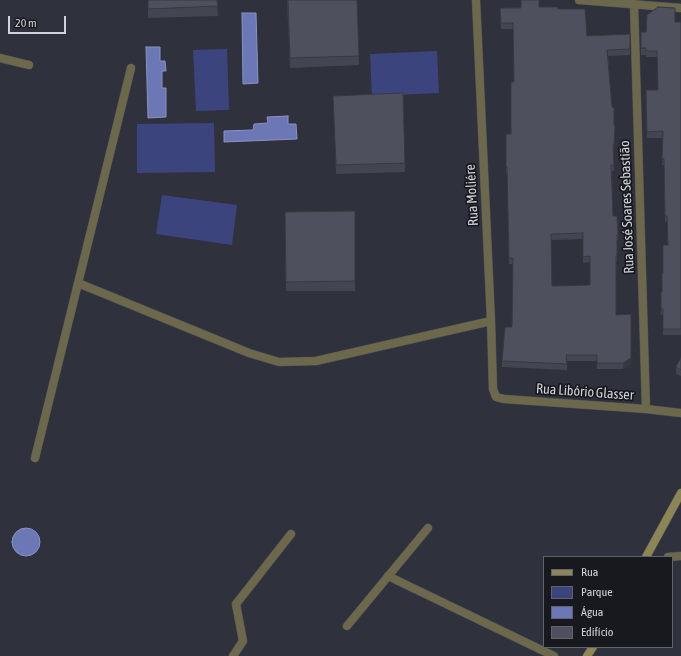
<!DOCTYPE html>
<meta charset="utf-8">
<style>
body{margin:0}
#map{position:relative;width:681px;height:656px;overflow:hidden;background:#2f313d;font-family:"Asap Condensed",sans-serif}
canvas{display:block}
.legend{position:absolute;left:543px;top:556px;width:130px;height:92px;box-sizing:border-box;background:#18191f;border:1px solid #62636a;margin:0;padding:5px 7px;list-style:none;font-size:12px;color:#d1d3da}
.legend li{display:flex;align-items:center;gap:8px;height:20px}
.legend b{width:20px;border:1px solid #62636a}
.scale{position:absolute;left:8px;top:16px;width:58px;height:18px;box-sizing:border-box;border:2px solid #d1d3da;border-top:0;padding-left:5px;font-size:12px;line-height:14px;white-space:nowrap;color:#d1d3da;-webkit-text-stroke:3px #18191f;paint-order:stroke}
</style>
<div id="map">
<canvas width="681" height="656"></canvas>
<ul class="legend">
<li><b style="height:5px;background:#8c8656"></b>Rua</li>
<li><b style="height:11px;background:#3c447e"></b>Parque</li>
<li><b style="height:11px;background:#6c77b6"></b>Água</li>
<li><b style="height:11px;background:#4e515d"></b>Edifício</li>
</ul>
<div class="scale">20 m</div>
</div>
<script>
const ctx = document.querySelector('canvas').getContext('2d');
ctx.lineJoin = 'round';
function paint(path, color) { ctx.fillStyle = color; ctx.fill(path, 'evenodd'); }
const poly = rows => new Path2D(rows.map(r => 'M' + r).join(''));
function trace(path, color, width, dash) { ctx.strokeStyle = color; ctx.lineWidth = width; ctx.lineCap = dash ? 'butt' : 'round'; ctx.setLineDash(dash || []); ctx.stroke(path); }
function label(font, color, halo, rows, align = 'center') {
  ctx.font = font + ' "Asap Condensed",sans-serif'; ctx.lineWidth = 3.5; ctx.setLineDash([]); ctx.textBaseline = 'middle'; ctx.strokeStyle = halo; ctx.fillStyle = color; for (const [text, x, y, turn = 0] of rows) {
    ctx.save(); ctx.translate(x, y); ctx.rotate((+turn || 0) * Math.PI / 180); ctx.textAlign = isNaN(turn) ? turn : align; if (halo) ctx.strokeText(text, 0, 0); ctx.fillText(text, 0, 0); ctx.restore();
  }
}
const green = poly([
 [227,49,229,110,196,111,193,50],
 [437,51,439,93,372,96,370,54],
 [214,123,215,172,137,173,137,124],
 [162,195,237,205,232,245,156,234]
]);
const water = poly([
 [242,13,256,13,258,83,243,84,242,13],
 [146,47,160,47,160,61,165,61,166,71,162,71,162,88,166,88,166,117,148,118,146,47],
 [288,116,288,124,296,124,297,139,224,142,224,131,253,130,254,124,268,123,267,117,288,116],
 '12 542a14 14 0 1 1 28 0a14 14 0 1 1-28 0Z'
]);
const lane = poly([
 [0,58,29,65],
 [233,656,243,641,236,604,291,534]
]);
const street = poly([
 [476,0,491,321,493,389,496,397,504,399,646,409,681,413],
 [579,0,681,8],
 [634,4,646,409],
 [78,283,249,353,279,362,316,361,491,321],
 [35,458,131,68],
 [668,557,681,556],
 [388,576,554,656],
 [347,626,428,528]
]);
const secondary = poly([
 [646,557,681,493],
 [587,656,593,647]
]);
const wall = poly([
 [148,0,217,0,218,16,148,18],
 [287,0,357,0,359,65,290,68],
 [539,7,558,9,587,36,630,34,630,55,608,56,614,125,615,125,614,151,613,151,614,171,612,171,613,216,618,235,618,241,617,241,617,262,616,262,616,315,631,364,623,369,597,369,597,361,567,361,567,370,502,367,502,361,512,327,513,264,509,264,507,173,506,173,506,134,511,134,514,82,513,29,501,29,500,8],
 [583,239,583,263,590,262,590,285,552,286,551,240],
 [675,22,681,22,681,335,663,335,663,315,661,315,661,292,662,292,663,273,668,245,667,222,665,222,664,165,662,165,663,138,647,138,646,97,658,90,657,57,646,57,646,55,641,55,641,32,646,32],
 [333,96,405,163,405,172,336,174],
 [355,211,355,291,286,291,285,212],
 [681,357,681,376,676,374,676,367]
]);
const shadedWall = poly([
 [631,314,631,364,623,369,623,363]
]);
const building = poly([
 [148,0,217,0,218,6,148,9,148,0],
 [288,0,357,0,359,56,290,58,288,0],
 [521,0,539,0,539,7,558,7,558,9,585,9,587,36,630,34,630,49,607,50,612,107,614,108,614,125,615,125,614,145,613,145,614,165,611,165,613,216,617,216,618,235,617,235,617,256,616,256,616,315,631,314,631,358,623,363,597,363,597,355,566,355,567,364,502,361,505,327,512,327,513,258,509,258,507,167,506,167,506,134,511,134,511,82,514,82,513,23,501,23,500,8,521,8,521,0],
 [583,233,583,257,590,256,590,285,552,286,551,234,583,233],
 [658,7,675,8,675,22,681,22,681,329,663,329,663,309,661,309,661,292,662,292,662,273,663,273,663,245,668,245,667,216,665,216,664,159,662,159,663,131,647,132,646,90,658,90,657,51,646,51,646,48,641,48,641,32,646,32,647,15,658,7],
 [403,93,405,163,336,165,333,96,403,93],
 [355,211,355,281,286,282,285,212,355,211],
 [681,357,681,370,676,367,681,357]
]);
const streetNames = [
 ["Rua Moliére",472,195,-93],
 ["Rua José Soares Sebastião",627,207,-92],
 ["Rua Libório Glasser",585,392,4]
];
paint(green, '#3c447e');
paint(water, '#6c77b6');
trace(water, '#8a93c1', 1);
trace(lane, '#4c4e59', 9);
trace(street, '#4c4e59', 9);
trace(secondary, '#4c4e59', 9);
trace(lane, '#6c684b', 8);
trace(street, '#6c684b', 8);
trace(secondary, '#8c8656', 8);
paint(wall, '#434650');
paint(shadedWall, '#373941');
paint(building, '#4e515d');
trace(building, '#373941', 1);
label('14px', '#d1d3da', '#18191f', streetNames);
</script>
